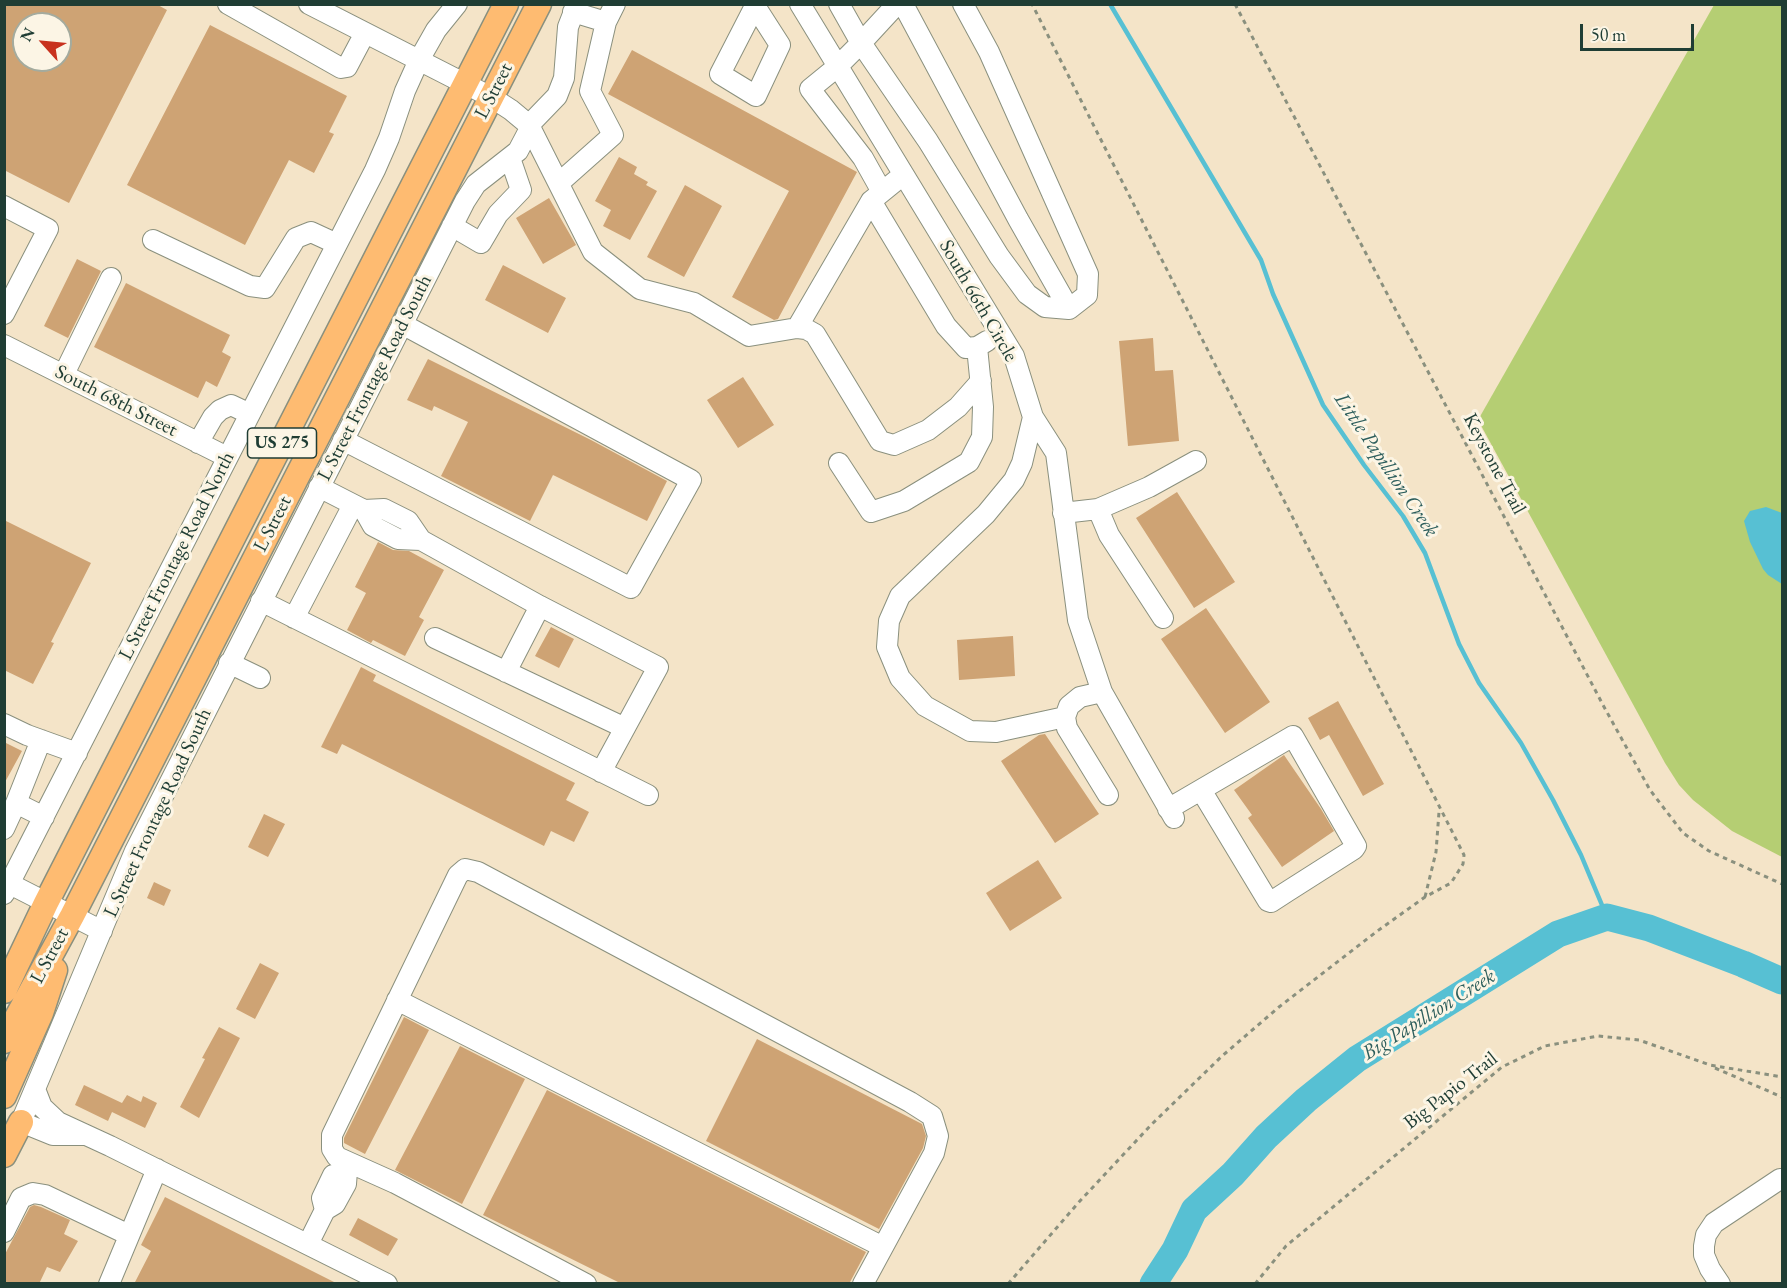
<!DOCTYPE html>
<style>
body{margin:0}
#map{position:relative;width:1787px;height:1288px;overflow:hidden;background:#f4e4c8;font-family:"EB Garamond",serif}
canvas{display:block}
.frame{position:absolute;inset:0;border:6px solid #1f3d34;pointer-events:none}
.north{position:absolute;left:12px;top:12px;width:60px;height:60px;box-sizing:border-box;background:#fcf5e5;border:2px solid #a4ab9e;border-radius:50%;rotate:297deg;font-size:16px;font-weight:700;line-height:24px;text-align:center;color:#1f3d34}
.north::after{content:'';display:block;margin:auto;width:21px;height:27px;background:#c8321e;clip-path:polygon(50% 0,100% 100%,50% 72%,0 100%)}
.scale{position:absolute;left:1580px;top:24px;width:114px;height:27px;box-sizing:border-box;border:3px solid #1f3d34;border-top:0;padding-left:8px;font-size:18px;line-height:21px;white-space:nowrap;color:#1f3d34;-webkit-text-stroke:4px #fcf5e5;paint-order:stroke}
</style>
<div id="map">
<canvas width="1787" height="1288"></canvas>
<div class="frame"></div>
<div class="north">N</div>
<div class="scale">50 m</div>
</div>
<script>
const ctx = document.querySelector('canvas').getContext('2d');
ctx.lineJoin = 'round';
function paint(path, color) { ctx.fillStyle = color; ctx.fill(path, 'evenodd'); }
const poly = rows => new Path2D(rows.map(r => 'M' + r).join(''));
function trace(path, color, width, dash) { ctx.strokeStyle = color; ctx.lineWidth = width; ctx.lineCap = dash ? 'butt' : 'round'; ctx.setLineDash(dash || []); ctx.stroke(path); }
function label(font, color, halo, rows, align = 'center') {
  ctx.font = font + ' "EB Garamond",serif'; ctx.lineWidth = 6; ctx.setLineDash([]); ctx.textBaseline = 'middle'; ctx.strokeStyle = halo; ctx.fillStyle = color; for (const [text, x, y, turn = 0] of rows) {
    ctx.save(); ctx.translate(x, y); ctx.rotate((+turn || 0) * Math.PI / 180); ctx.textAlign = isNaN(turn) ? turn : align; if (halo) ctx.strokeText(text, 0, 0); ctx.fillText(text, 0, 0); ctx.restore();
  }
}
const green = poly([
 [1714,5,1782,5,1782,857,1732,831,1693,800,1679,785,1665,763,1478,420]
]);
const water = poly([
 [1766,507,1782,513,1782,584,1768,575,1763,569,1750,542,1744,521,1750,511]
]);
const stream = poly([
 [1110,4,1261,260,1273,294,1323,405,1364,465,1403,516,1425,553,1459,644,1479,683,1521,743,1553,800,1581,855,1607,917]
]);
const river = poly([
 [1153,1284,1175,1250,1194,1210,1233,1174,1266,1137,1306,1100,1357,1059,1558,934,1607,917,1649,928,1743,964,1782,981]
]);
const building = poly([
 [4,4,156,4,167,10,69,203,4,170],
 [24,24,60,24,60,60,24,60],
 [210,25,347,96,329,132,334,134,314,173,289,160,245,245,127,185],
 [632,50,857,172,778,319,774,320,732,297,789,191,608,94],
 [619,157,637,167,634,174,648,182,646,185,657,191,630,240,603,226,611,210,595,201],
 [685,185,722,206,684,277,647,257],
 [549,198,576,245,543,264,516,218],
 [77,259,101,271,68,338,44,326],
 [503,265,566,298,548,333,485,300],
 [126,283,230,335,222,352,231,357,217,387,206,381,198,398,94,347],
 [1153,338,1155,371,1173,370,1179,441,1128,446,1119,341],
 [428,359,591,440,667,481,647,521,553,475,530,521,441,476,468,422,434,406,432,411,407,400],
 [743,377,774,425,738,448,707,400],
 [1177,492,1235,582,1194,608,1136,518],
 [4,520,91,563,51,642,54,643,33,684,4,670],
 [378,542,393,550,409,551,444,570,419,617,424,620,405,656,373,640,371,643,347,630,366,593,355,587],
 [1206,608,1270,702,1225,733,1161,639],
 [551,627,574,639,559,668,535,656],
 [1013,636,1015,676,959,680,957,640],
 [361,667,376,675,373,681,575,783,566,800,589,812,574,842,551,831,544,846,342,744,337,754,321,747],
 [1338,701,1384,784,1363,796,1329,735,1320,740,1308,718],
 [1045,734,1099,814,1055,843,1001,761,1039,735],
 [4,742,22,751,4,784],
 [1284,755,1321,809,1334,831,1282,867,1248,818,1252,815,1234,790],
 [264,814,285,824,268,857,248,847],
 [1038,860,1062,898,1010,931,986,893],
 [154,882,171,890,164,906,147,898],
 [260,963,279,973,255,1019,236,1009],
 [404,1017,429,1030,365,1154,344,1143,344,1138],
 [219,1027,240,1038,199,1118,180,1107,205,1059,202,1058],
 [757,1039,922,1124,926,1136,923,1148,879,1229,706,1141],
 [460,1046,525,1079,462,1204,395,1170],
 [84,1085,122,1103,127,1095,141,1102,143,1096,157,1103,145,1128,112,1112,108,1121,75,1105],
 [547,1090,866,1252,849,1284,622,1284,483,1215],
 [165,1197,338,1284,134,1284,151,1251,141,1245],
 [34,1205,41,1207,70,1220,64,1234,78,1241,60,1272,47,1267,39,1284,4,1284,4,1256,30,1207],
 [358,1218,398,1239,388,1256,349,1235]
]);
const path = poly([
 [1235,4,1603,705,1650,790,1683,833,1709,851,1782,884],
 [1425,897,1436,852,1439,812],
 [1715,1068,1782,1097],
 [1008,1284,1079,1202,1151,1125,1221,1057,1279,1007,1376,932,1425,897,1451,883,1463,864,1464,855,1032,4],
 [1255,1284,1286,1246,1502,1067,1545,1046,1598,1036,1639,1040,1710,1065,1782,1077]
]);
const minor = poly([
 [228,4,341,68,347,67,365,33],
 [309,4,491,97,511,110,529,125,593,252,640,289,694,303,749,336,797,328,871,201,903,175],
 [754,4,755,6,780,45,756,96,720,74,755,6],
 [800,4,1014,356,1033,417,1056,453,1078,620,1102,692,1174,818],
 [839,4,861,43,837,67,810,89,863,158,882,192],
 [897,4,861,43,928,141,999,256,1027,294,1045,307,1069,309,1087,295,1088,274,989,52,963,4],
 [903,4,1018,219,1069,309],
 [573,12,606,22,615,4],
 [559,183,613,135,590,91,606,22],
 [871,201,946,326,966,348,977,347,987,341],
 [4,206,48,229,4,314],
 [452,226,481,243,498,214,521,190,510,158],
 [153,240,250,286,265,288,296,238,311,232,337,244],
 [797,328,806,329,815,334,880,441,894,445,928,430,958,407,981,381],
 [4,345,227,457],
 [64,374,111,278],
 [1033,417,1022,463,1014,480,986,514,900,596,889,621,887,647,900,678,925,706,970,731,996,732,1065,717],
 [343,440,631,588,691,480,402,324],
 [198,443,213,417,220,410,231,405,250,414],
 [839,463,871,512,904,501,969,462,982,437,983,407,977,347],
 [319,487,364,510,384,509,408,521,421,540,540,606,658,667,601,772],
 [1098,509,1109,535,1163,618],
 [364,510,373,526,398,539,421,540],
 [1063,513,1098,509,1149,487,1196,461],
 [261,601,648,795],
 [294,618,353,505],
 [435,638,625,728],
 [229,663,260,678],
 [506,672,540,606],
 [1102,692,1080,697,1069,706,1065,717,1067,728,1108,795],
 [4,724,27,735,77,753],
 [41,740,16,803,44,817],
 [1168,809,1293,736,1356,846,1354,849,1288,891,1271,902,1268,901,1201,790],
 [4,829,16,803],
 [10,884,102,931],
 [4,894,375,170,389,138,405,91,419,60,436,30,457,4],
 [397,1000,883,1247],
 [35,1089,42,1107,58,1122,110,1146,387,1284],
 [84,1135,53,1135,21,1122,135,851,465,201,476,184,518,151,528,132,529,125,557,96,564,78,568,27,577,4],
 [4,1232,21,1198,33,1193,45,1195,129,1235],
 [308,1244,325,1210,335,1204,346,1184,347,1171,333,1175,322,1198,325,1210],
 [109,1284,157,1169],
 [586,1284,395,1183,337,1157,332,1149,332,1135,458,875,465,869,478,872,910,1102,932,1116,938,1136,934,1153,863,1284],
 [1720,1284,1710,1269,1704,1255,1704,1246,1706,1235,1714,1223,1780,1179,1782,1179]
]);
const major = poly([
 [4,991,46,903,506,4],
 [4,1041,72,916,539,4],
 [4,1096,41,1013,55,970],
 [4,1155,21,1122]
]);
const shields = [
 [282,443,69]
];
const shieldNames = [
 ["US 275",282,443]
];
const streetNames = [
 ["L Street",494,91,-63],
 ["South 66th Circle",978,301,60],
 ["L Street Frontage Road South",375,378,-63],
 ["South 68th Street",116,401,27],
 ["Keystone Trail",1494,464,62],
 ["L Street",273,524,-63],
 ["L Street Frontage Road North",177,556,-63],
 ["L Street Frontage Road South",158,813,-65],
 ["L Street",50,956,-62],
 ["Big Papio Trail",1451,1091,-38]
];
const waterNames = [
 ["Little Papillion Creek",1386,465,56],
 ["Big Papillion Creek",1429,1015,-32]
];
paint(green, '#b5ce73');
paint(water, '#57c0d3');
trace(stream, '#57c0d3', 4.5);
trace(river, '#57c0d3', 27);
paint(building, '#cea374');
trace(minor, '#8a907e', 22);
trace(major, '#8a907e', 27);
trace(path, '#8a907e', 3, [4.5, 4.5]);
trace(minor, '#fff', 20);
trace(major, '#febb71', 24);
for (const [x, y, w] of shields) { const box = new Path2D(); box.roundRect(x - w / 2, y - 15, w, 30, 4.5); ctx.fillStyle = '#fcf5e5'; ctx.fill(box); trace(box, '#1f3d34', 1.5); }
label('bold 18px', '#1f3d34', null, shieldNames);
label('20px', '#1f3d34', '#fcf5e5', streetNames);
label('italic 21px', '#2d5e5c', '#fcf5e5', waterNames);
</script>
